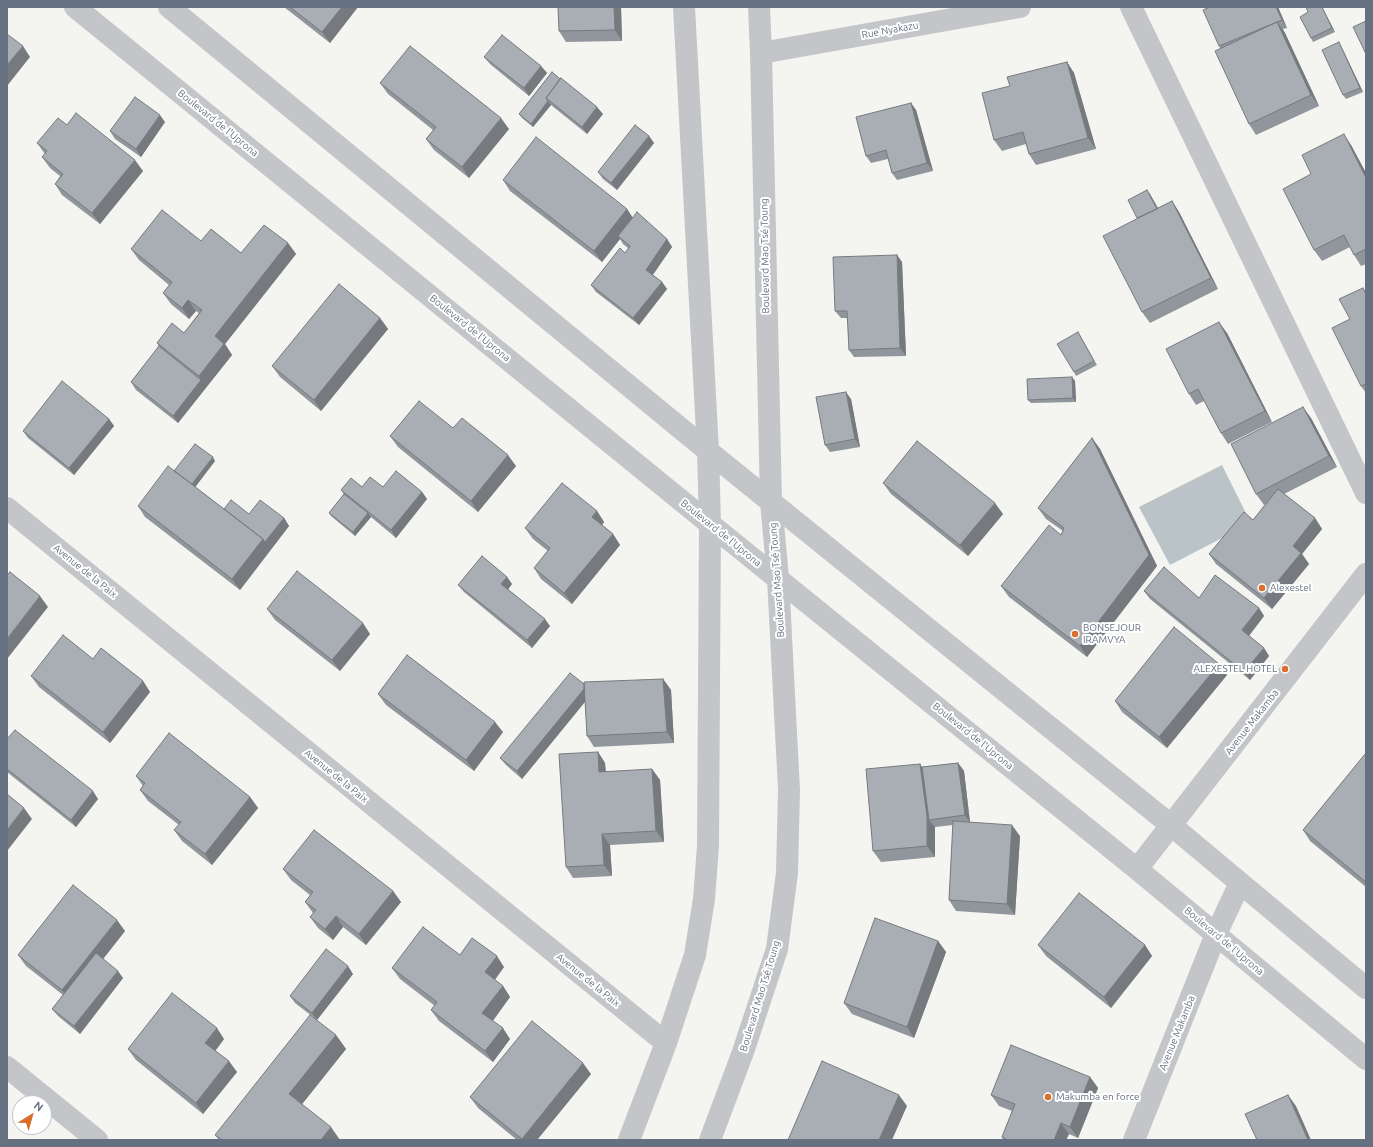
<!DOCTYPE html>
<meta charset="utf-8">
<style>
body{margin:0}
#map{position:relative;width:1373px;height:1147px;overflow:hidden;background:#f4f5f1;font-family:Ubuntu,sans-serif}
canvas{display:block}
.frame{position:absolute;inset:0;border:8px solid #657080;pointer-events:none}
.north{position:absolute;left:12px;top:1095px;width:40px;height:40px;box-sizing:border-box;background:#fff;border:1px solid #c1c6cc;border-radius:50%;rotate:37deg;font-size:11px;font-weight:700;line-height:16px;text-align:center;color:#657080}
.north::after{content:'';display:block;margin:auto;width:14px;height:18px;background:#d86f2d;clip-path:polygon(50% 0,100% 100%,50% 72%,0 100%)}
</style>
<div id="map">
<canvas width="1373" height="1147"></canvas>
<div class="frame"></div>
<div class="north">N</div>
</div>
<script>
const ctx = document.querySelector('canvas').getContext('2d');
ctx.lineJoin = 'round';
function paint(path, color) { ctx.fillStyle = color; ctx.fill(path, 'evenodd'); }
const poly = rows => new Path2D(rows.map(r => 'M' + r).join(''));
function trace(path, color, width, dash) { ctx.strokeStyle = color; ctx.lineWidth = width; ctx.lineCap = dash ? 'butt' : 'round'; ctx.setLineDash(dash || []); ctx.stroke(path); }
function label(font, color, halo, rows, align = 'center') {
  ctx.font = font + ' Ubuntu,sans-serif'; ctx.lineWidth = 4; ctx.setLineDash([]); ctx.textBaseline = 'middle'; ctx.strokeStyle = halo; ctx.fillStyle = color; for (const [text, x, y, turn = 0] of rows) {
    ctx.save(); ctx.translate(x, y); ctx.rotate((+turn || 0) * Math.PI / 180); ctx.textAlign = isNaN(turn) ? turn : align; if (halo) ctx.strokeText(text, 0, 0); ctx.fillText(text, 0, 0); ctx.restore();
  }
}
const water = poly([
 [1222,465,1251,523,1170,565,1139,507]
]);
const minor = poly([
 [75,7,710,524,1137,869,1366,1059],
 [169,7,708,451,1172,826,1366,988],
 [1131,7,1366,493],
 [761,53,1020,7],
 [7,508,666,1043],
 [1137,869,1366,574],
 [7,1067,97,1140],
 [629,1140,666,1043,695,955,704,899,708,846,710,524,708,451,684,7],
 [710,1140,743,1052,777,949,787,873,789,790,778,578,771,502,761,53,759,7],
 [1134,1140,1216,934,1240,883]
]);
const wall = poly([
 [284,7,358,7,330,43],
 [558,7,621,7,622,41,566,42,559,31],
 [1210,7,1278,7,1287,28,1283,29,1285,33,1319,106,1256,135,1249,124,1220,48,1219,46],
 [1322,7,1335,32,1313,42,1311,38,1308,12],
 [1339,42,1341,46,1363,92,1346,99,1343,95],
 [484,57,541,66,547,73,529,96,490,64],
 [1067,62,1074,73,1096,149,1036,165,1029,154,1026,144,1002,151,994,140,1010,86],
 [552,72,603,114,587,134,551,105,533,127,522,118,519,114],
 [380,83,509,129,469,178,434,150,426,139,433,130,388,94],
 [911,103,916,110,933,171,897,180,892,173,888,159,871,163,866,156],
 [165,122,141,157,115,139,110,131],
 [67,125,143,171,100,224,62,195,55,184,60,176,50,168,42,157,45,154,37,143],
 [649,136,654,143,617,190,603,179,598,172],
 [1351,145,1366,173,1366,264,1361,266,1354,255,1350,247,1322,261,1314,250,1311,174],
 [503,180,627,209,633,218,667,239,672,247,653,275,662,282,667,289,639,325,596,292,591,285,625,253,628,248,623,244,620,239,602,262,510,191],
 [1150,194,1158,208,1172,201,1179,212,1218,289,1150,323,1142,312,1137,218],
 [201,241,241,253,288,243,296,254,225,344,232,355,178,423,136,390,131,382,159,346,157,343,184,333,199,313,196,311,189,319,171,304,163,293,169,285,139,260,131,249],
 [897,255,902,262,906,356,854,357,849,350,848,318,841,318,835,311],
 [1363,288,1366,293,1366,393,1361,386,1350,319],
 [380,318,388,329,321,411,280,377,272,366],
 [1078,332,1097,365,1076,376,1074,372],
 [1227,333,1272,422,1228,444,1221,433,1204,401,1196,405,1189,394],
 [1072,377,1075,381,1076,402,1031,403,1028,400],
 [851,399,860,447,830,452,825,445],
 [1311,418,1337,467,1284,494,1315,518,1322,529,1302,554,1309,564,1272,609,1216,564,1209,554,1253,520,1266,503,1264,505,1256,494],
 [109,419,114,426,74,475,28,438,23,431],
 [453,428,516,466,478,512,398,447,390,436],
 [1092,438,1100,449,1157,566,1087,657,1009,597,1001,586,1061,535,1063,531,1046,519,1038,508],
 [215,461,195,487,224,509,249,514,284,518,289,526,240,590,145,517,138,506,174,471],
 [883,483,1003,514,968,556,891,494],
 [362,487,383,487,422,492,427,499,396,538,371,517,355,536,331,516,329,513,344,494,341,490],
 [597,511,604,522,602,525,613,534,620,545,572,604,541,579,534,568,548,551,533,539,525,528],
 [507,577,512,584,508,589,550,626,532,648,464,592,458,585],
 [1144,591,1199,598,1259,608,1264,616,1249,636,1264,648,1269,656,1250,680,1150,599],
 [267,609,370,634,340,671,275,620],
 [93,659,143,681,150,692,110,743,39,687,31,676],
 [1227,675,1167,748,1122,712,1115,701],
 [663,679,671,690,674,743,594,747,587,736,585,702,522,779,506,765,500,758,584,684],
 [378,694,503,732,474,771,386,705],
 [7,739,98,799,76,827,7,772],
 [598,752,605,763,606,772,652,769,660,780,664,842,610,845,612,876,573,878,566,867],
 [1366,753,1366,887,1310,841,1303,830],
 [958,763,964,771,970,822,1020,836,1015,915,956,911,949,900,953,825,935,827,935,857,881,862,873,851,922,767],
 [136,776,250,797,258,808,212,865,182,841,174,830,179,825,148,801,140,790,143,786],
 [283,869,393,891,401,902,366,945,343,927,333,940,318,928,310,917,313,913,305,902,310,895,291,880],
 [125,931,103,959,123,978,80,1034,58,1016,52,1009,63,995,26,966,18,955],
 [938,941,946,952,914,1038,852,1014,844,1003],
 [1038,945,1145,945,1152,956,1111,1008,1046,956],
 [460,955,504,967,495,980,503,986,510,997,493,1021,510,1039,493,1062,439,1021,431,1010,435,1006,400,979,392,968],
 [353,974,317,1020,295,1003,290,996],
 [336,1035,346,1049,302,1104,340,1140,219,1140,215,1135],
 [224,1039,215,1051,237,1072,203,1114,136,1060,128,1049],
 [591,1074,537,1140,517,1140,478,1108,470,1097],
 [1090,1077,1098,1088,1078,1138,1069,1134,1066,1140,1003,1140,1002,1137,1012,1111,999,1106,991,1095]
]);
const shadedWall = poly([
 [342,7,358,7,330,43,322,32],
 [614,7,621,7,622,41,615,30],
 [1276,7,1278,7,1287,28,1282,20],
 [1322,7,1335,32,1332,28],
 [1277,22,1285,33,1319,106,1311,95],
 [1339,42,1341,46,1363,92,1360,88],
 [23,46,30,57,7,86,7,65],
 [1067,62,1074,73,1096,149,1088,138],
 [541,66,547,73,529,96,524,88],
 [548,101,551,105,533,127,531,124],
 [911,103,916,110,933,171,927,163],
 [597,107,603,114,587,134,582,127],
 [160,115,165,122,141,157,136,149],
 [501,118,509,129,469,178,462,167],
 [1344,134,1351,145,1366,173,1366,178],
 [649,136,654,143,617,190,611,183],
 [135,160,143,171,100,224,92,213],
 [1147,190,1150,194,1164,220,1161,216],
 [1172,201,1179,212,1218,289,1211,278],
 [627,209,634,220,618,236,620,239,602,262,594,251],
 [667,239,672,247,651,277,646,270],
 [288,243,296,254,225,344,232,355,178,423,173,416,201,380,199,376,215,336],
 [897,255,902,262,906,356,900,348],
 [662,282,667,289,639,325,633,318],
 [188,300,196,311,189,319,182,308],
 [380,318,388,329,321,411,314,400],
 [1219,322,1227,333,1272,422,1265,411],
 [1072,377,1075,381,1076,402,1073,398],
 [846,392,851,399,860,447,855,439],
 [1303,407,1311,418,1337,467,1329,456],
 [109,419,114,426,74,475,69,468],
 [1092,438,1100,449,1157,566,1087,657,1080,646],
 [508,455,516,466,478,512,471,501],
 [213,457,215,461,193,490,190,487],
 [422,492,427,499,396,538,391,530],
 [995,503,1003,514,968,556,960,545],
 [597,511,604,522,600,528,592,517],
 [368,513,371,517,355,536,353,532],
 [284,518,289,526,240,590,232,579,263,539],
 [1315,518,1322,529,1302,554,1309,564,1272,609,1264,598,1293,546],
 [613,534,620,545,572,604,564,593],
 [507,577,512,584,507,591,501,584],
 [40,596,48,607,7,659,7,639],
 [1259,608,1264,616,1247,638,1242,630],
 [545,619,550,626,532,648,527,640],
 [363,623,370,634,340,671,332,660],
 [1264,648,1269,656,1250,680,1244,672],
 [1219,664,1227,675,1167,748,1159,737],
 [663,679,671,690,674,743,667,732],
 [143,681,150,692,110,743,103,732],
 [586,686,592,693,522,779,517,771],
 [495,722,503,732,474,771,466,760],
 [598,752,605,763,606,783,599,772],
 [958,763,964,771,970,823,965,815],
 [920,764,928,775,929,820,935,827,935,857,927,846],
 [652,769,660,780,664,842,656,831],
 [93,791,98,799,76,827,71,820],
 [250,797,258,808,212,865,205,854],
 [24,808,32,819,7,851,7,830],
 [1012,825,1020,836,1015,915,1007,904],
 [602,834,610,845,612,876,604,865],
 [393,891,401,902,366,945,359,934],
 [336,916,343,927,333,940,325,929],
 [117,920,125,931,70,1001,62,990],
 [938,941,946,952,914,1038,907,1027],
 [1145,945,1152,956,1111,1008,1104,997],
 [497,956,504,967,492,983,485,972],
 [348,966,353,974,317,1020,312,1013],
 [118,971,123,978,80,1034,74,1026],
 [503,986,510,997,490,1024,482,1013],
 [217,1028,224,1039,213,1054,205,1043],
 [503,1028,510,1039,493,1062,485,1051],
 [336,1035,346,1049,299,1108,289,1094],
 [229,1061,237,1072,203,1114,196,1103],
 [583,1063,591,1074,537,1140,522,1140,522,1139],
 [1090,1077,1098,1088,1078,1138,1070,1127],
 [899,1095,907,1106,892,1140,879,1140],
 [1288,1095,1296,1106,1311,1140,1308,1140],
 [1061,1123,1069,1134,1066,1140,1054,1140],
 [331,1127,340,1140,321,1140]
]);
const building = poly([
 [290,7,342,7,322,32,290,7],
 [558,7,614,7,615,30,559,31,558,7],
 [1210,7,1276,7,1282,20,1219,46,1203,10,1210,7],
 [1306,7,1322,7,1332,28,1311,38,1300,17,1308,12,1306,7],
 [1366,21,1366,54,1353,27,1366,21],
 [1277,22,1311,95,1249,124,1215,51,1277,22],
 [7,34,23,46,7,65,7,34],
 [502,35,541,66,524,88,484,57,502,35],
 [1339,42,1360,88,1343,95,1322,50,1339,42],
 [410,46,501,118,462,167,426,139,436,127,380,83,410,46],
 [1067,62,1088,138,1029,154,1023,132,994,140,982,93,1010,86,1007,77,1067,62],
 [552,72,560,79,546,98,548,101,531,124,519,114,552,72],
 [561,78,597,107,582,127,546,98,561,78],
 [135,97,160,115,136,149,110,131,135,97],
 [911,103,927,163,892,173,886,150,866,156,856,117,911,103],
 [76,113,135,160,92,213,55,184,63,174,42,157,47,151,37,143,58,118,67,125,76,113],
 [635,125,649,136,611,183,598,172,635,125],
 [1344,134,1366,178,1366,249,1354,255,1344,235,1314,250,1283,189,1311,174,1302,155,1344,134],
 [536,137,627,209,594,251,503,180,536,137],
 [1147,190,1157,209,1137,218,1128,200,1147,190],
 [1172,201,1211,278,1142,312,1103,236,1172,201],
 [162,210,201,241,211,229,241,253,264,225,288,243,215,336,224,344,199,376,157,343,172,323,184,333,202,310,188,300,182,308,163,293,172,282,131,249,162,210],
 [637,212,667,239,646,270,662,282,633,318,591,285,620,248,625,253,630,246,618,236,637,212],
 [897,255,900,348,849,350,847,311,835,311,833,257,897,255],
 [339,284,380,318,314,400,272,366,339,284],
 [1363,288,1366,294,1366,384,1361,386,1332,328,1350,319,1339,299,1363,288],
 [1219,322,1265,411,1221,433,1198,389,1189,394,1166,349,1219,322],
 [1078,332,1094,361,1074,372,1057,344,1078,332],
 [159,346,201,380,173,416,131,382,159,346],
 [1072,377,1073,398,1028,400,1027,379,1072,377],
 [62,381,109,419,69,468,23,431,62,381],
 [846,392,855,439,825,445,816,397,846,392],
 [419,401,453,428,462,418,508,455,471,501,390,436,419,401],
 [1303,407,1329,456,1256,494,1231,444,1303,407],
 [1092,438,1149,555,1080,646,1001,586,1049,525,1061,535,1064,528,1038,508,1092,438],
 [917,441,995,503,960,545,883,483,917,441],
 [195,444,213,457,192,484,174,471,195,444],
 [168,466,263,539,232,579,138,506,168,466],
 [396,471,422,492,391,530,341,490,351,478,362,487,370,477,383,487,396,471],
 [562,483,597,511,592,517,613,534,564,593,534,568,550,548,525,528,562,483],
 [1278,489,1315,518,1293,546,1301,553,1264,598,1209,554,1244,512,1253,520,1278,489],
 [344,494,368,513,353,532,329,513,344,494],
 [231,500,249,514,260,500,284,518,265,542,263,539,224,509,231,500],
 [482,556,507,577,501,584,545,619,527,640,458,585,482,556],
 [1164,567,1199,598,1215,575,1259,608,1242,630,1264,648,1244,672,1144,591,1164,567],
 [297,571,363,623,332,660,267,609,297,571],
 [10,572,40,596,7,639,7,575,10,572],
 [1174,627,1219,664,1159,737,1115,701,1174,627],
 [63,635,93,659,101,648,143,681,103,732,31,676,63,635],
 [407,655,495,722,466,760,378,694,407,655],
 [570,673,584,684,584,689,517,771,500,758,570,673],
 [663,679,667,732,587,736,584,682,663,679],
 [15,730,93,791,71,820,7,769,7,739,15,730],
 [169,733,250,797,205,854,174,830,181,822,140,790,145,783,136,776,169,733],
 [598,752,599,772,652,769,656,831,602,834,604,865,566,867,559,754,598,752],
 [1366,753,1366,882,1303,830,1366,753],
 [958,763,965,815,929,820,922,767,958,763],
 [920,764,927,816,927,846,873,851,866,769,920,764],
 [7,794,24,808,7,830,7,794],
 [953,821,1012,825,1007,904,949,900,953,821],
 [314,830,393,891,359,934,336,916,325,929,310,917,316,910,305,902,313,892,283,869,314,830],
 [73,885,117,920,62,990,18,955,73,885],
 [1079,893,1145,945,1104,997,1038,945,1079,893],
 [875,918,938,941,907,1027,844,1003,875,918],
 [423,927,460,955,472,938,497,956,485,972,503,986,482,1013,503,1028,485,1051,431,1010,437,1002,392,968,423,927],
 [326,949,348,966,312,1013,290,996,326,949],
 [96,953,118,971,74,1026,52,1009,96,953],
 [172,993,217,1028,205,1043,229,1061,196,1103,128,1049,172,993],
 [310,1015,336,1035,289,1094,331,1127,321,1140,222,1140,215,1135,310,1015],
 [532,1021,583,1063,522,1139,470,1097,532,1021],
 [1011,1045,1090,1077,1070,1127,1061,1123,1054,1140,1008,1140,1002,1137,1015,1104,991,1095,1011,1045],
 [822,1061,899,1095,879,1140,788,1140,822,1061],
 [1288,1095,1308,1140,1257,1140,1245,1114,1288,1095]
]);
const markers = [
 [1262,588,4,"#d86f2d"],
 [1075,634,4,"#d86f2d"],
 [1285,669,4,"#d86f2d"],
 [1048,1097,4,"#d86f2d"]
];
const streetNames = [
 ["Rue Nyakazu",890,30,-10],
 ["Boulevard de l'Uprona",218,123,39],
 ["Boulevard Mao Tsé Toung",765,256,-91],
 ["Boulevard de l'Uprona",470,328,39],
 ["Boulevard de l'Uprona",721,533,39],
 ["Avenue de la Paix",85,571,39],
 ["Boulevard Mao Tsé Toung",777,580,-94],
 ["Avenue Makamba",1252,722,-52],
 ["Boulevard de l'Uprona",973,736,39],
 ["Avenue de la Paix",336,776,39],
 ["Boulevard de l'Uprona",1224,941,40],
 ["Avenue de la Paix",588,980,39],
 ["Boulevard Mao Tsé Toung",760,996,-73],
 ["Avenue Makamba",1177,1033,-68]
];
const poiNames = [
 ["Alexestel",1270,588],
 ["BONSEJOUR",1083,628],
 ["IRAMVYA",1083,640],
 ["ALEXESTEL HOTEL",1277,669,"right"],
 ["Makumba en force",1056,1097]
];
paint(water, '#bac3c8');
trace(minor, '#c3c5c9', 22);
paint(wall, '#91969c');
paint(shadedWall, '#767a7f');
paint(building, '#a9aeb5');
trace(building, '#767a7f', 1);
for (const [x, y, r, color] of markers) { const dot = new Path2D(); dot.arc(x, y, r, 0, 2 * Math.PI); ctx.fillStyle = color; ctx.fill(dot); trace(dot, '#fff', 1.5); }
label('10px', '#657080', '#fff', streetNames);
label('10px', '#657080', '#fff', poiNames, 'left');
</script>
